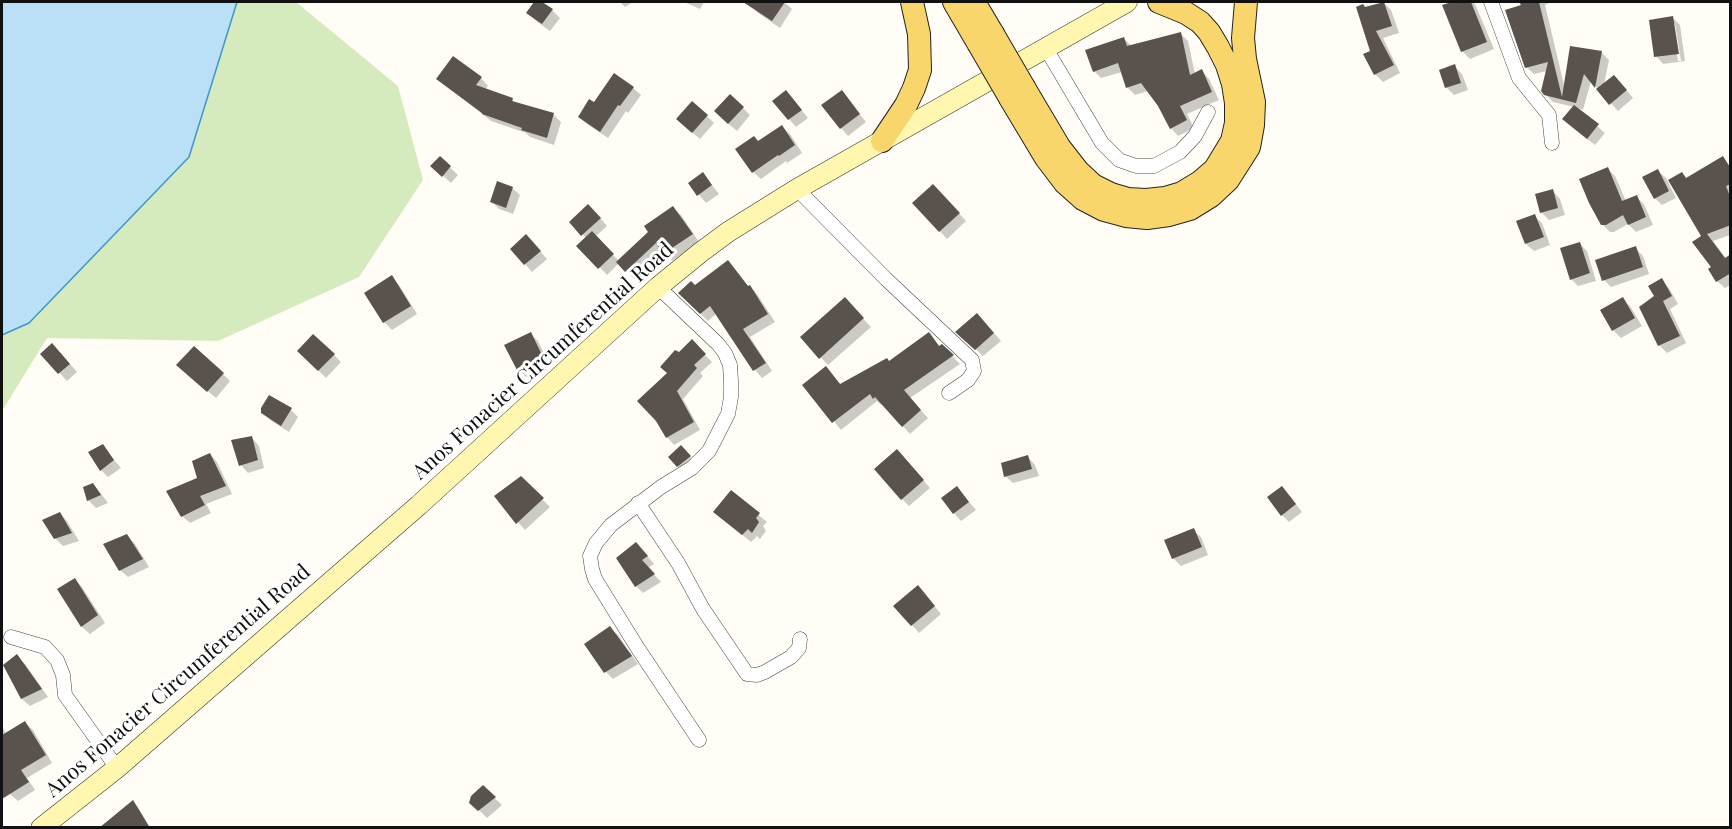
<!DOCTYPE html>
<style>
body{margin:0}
#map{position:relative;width:1732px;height:829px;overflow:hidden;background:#fffdf5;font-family:"Playfair Display",serif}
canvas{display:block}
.frame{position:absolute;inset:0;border:3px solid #111;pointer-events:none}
</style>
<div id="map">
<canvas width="1732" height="829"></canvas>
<div class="frame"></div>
</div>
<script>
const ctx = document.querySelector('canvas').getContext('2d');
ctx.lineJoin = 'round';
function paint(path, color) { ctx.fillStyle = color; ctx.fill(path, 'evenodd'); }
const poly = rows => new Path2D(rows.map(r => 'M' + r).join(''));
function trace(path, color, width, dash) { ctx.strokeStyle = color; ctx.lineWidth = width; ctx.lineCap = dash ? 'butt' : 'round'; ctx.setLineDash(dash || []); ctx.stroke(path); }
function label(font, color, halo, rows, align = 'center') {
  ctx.font = font + ' "Playfair Display",serif'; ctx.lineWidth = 6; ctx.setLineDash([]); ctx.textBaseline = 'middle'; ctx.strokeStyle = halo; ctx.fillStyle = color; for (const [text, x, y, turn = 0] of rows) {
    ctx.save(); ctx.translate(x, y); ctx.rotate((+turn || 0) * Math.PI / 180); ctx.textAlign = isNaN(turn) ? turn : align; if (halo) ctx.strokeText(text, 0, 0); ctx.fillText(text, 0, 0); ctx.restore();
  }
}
const green = poly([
 [112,2,296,2,398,86,423,180,359,277,218,341,47,338,2,411,2,261]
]);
const water = poly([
 [2,2,237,2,189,157,29,323,2,335,2,2]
]);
const shadow = poly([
 [536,2,540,2,552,10,560,18,550,31,536,21,528,13],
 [620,2,633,2,625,7],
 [684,2,704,2,700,9],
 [754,2,784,2,792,9,780,28,758,13,751,5],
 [1456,2,1473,2,1475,4,1494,49,1470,59,1462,51,1444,6],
 [1521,2,1548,2,1549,3,1545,5,1565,89,1601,52,1609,60,1604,84,1621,84,1633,98,1618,111,1591,81,1583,110,1575,107,1605,133,1595,145,1572,127,1574,107,1553,102,1545,94,1547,71,1534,74,1526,67,1523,6],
 [1384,3,1391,10,1399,33,1383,38,1400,73,1383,82,1375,74,1365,9],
 [1672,17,1680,25,1685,61,1663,64,1656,56],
 [1672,24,1675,24,1681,61,1678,61],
 [1181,34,1188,41,1195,74,1202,71,1209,79,1219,100,1187,114,1194,128,1178,136,1171,128,1159,105,1148,91,1135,95,1127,87,1122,72,1101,78,1094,71,1124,39,1132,46],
 [1454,66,1462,74,1468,90,1454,95,1446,87],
 [481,78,488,86,485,90,512,99,516,104,554,115,561,122,554,145,530,137,526,133,491,121,438,79],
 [633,88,641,95,628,113,626,111,608,138,587,124,580,117,594,104],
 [842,92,866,122,848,136,841,128],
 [793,100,808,118,796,127,789,119],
 [743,108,750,115,737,131,723,119],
 [707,116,714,123,700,139,686,127],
 [782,127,790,134,802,153,787,163,786,161,761,179,753,172,759,142],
 [440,158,458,175,451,183,440,173],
 [1723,158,1730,166,1730,235,1713,241,1726,259,1730,256,1730,285,1725,288,1717,281,1682,174,1687,179],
 [1608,169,1615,176,1626,201,1636,197,1644,204,1653,225,1636,232,1628,224,1614,232,1610,232,1602,224],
 [1658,171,1666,178,1676,198,1662,205,1655,198],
 [703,174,719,194,706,203,690,184],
 [512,188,520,195,513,214,499,209,491,201],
 [1553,191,1560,199,1565,215,1549,220,1541,212],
 [941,194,966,221,947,239,914,203],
 [673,208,681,215,699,242,672,261,663,251,633,278,619,263,607,275,579,246,587,239,571,222,596,213,607,226,595,237,619,261],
 [1534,216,1542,223,1550,245,1534,251,1526,244],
 [534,244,547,259,532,272,512,249],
 [1580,244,1587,251,1596,281,1578,286,1571,279],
 [1635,248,1643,256,1649,274,1611,287,1604,280],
 [391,277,399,285,417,314,392,330,384,322],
 [1662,280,1669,288,1678,304,1670,309,1686,343,1667,353,1659,345,1656,296],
 [695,287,750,287,757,294,775,322,750,337,772,371,762,378,755,370,717,313,708,321,680,293],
 [1623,299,1630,306,1642,326,1621,338,1613,330],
 [852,307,871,327,828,365,802,338],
 [985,323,1001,341,983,356,958,332],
 [530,334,538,341,550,365,526,377,518,369],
 [929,334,940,347,942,346,960,364,910,398,928,418,910,434,883,404,881,405,877,401,841,430,804,385,826,368,841,385,889,362],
 [692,342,712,362,700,373,703,376,683,399,700,430,674,445,667,437,669,374,679,354],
 [299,351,334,355,341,362,326,378],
 [60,352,77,372,67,381,42,354],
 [186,373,223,374,230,381,216,398],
 [291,410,298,417,289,432,270,420,263,412],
 [252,438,259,446,264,468,248,473,241,465,233,441],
 [102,446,121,468,108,477,101,470],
 [210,454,217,462,232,494,206,504,211,513,190,523,182,516],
 [688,455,697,464,685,473,678,466],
 [1028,457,1035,465,1039,476,1013,483,1005,476],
 [904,458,930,488,909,506,902,499],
 [521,478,550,507,525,530,496,497],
 [93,484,100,492,108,503,96,508,88,500],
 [957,488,976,510,961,521,954,513],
 [731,492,767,522,763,526,766,531,760,539,757,536,751,542,723,519],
 [1289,495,1302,512,1289,522,1282,515],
 [60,514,67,521,79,541,63,546,55,538],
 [1193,530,1201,537,1208,555,1181,566,1173,558,1166,541],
 [127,536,135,544,149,567,128,577,120,570],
 [643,551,654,564,648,568,661,582,643,593,636,586],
 [75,580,82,587,105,623,90,634,82,627,59,589],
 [925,595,941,614,919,633,912,625],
 [610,628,618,635,638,664,613,679,606,672],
 [17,656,25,664,48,697,30,706,22,699,5,666],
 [25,723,33,730,52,763,27,778,35,790,18,801,10,794,2,777,2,726,6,734],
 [483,787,502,805,487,818,471,802],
 [133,802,138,807,150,828,101,828]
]);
const building = poly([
 [534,2,542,2,553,9,542,24,526,13],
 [743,2,785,2,772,21],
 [1384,2,1392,26,1376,31,1394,65,1374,75,1363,54,1370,51,1356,7,1363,4,1365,7],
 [1452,2,1471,2,1487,42,1461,52,1442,5],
 [1519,2,1539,2,1562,97,1570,46,1602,51,1595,88,1584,74,1576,103,1544,95,1541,91,1548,62,1525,68,1505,10,1521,5],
 [1673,16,1679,54,1654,57,1649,20],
 [1181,32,1190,75,1202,69,1212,92,1180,106,1187,120,1170,129,1158,106,1141,83,1126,88,1118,63,1093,72,1085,50,1124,37,1127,46],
 [453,56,482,77,476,85,513,98,512,101,554,113,547,138,521,130,522,128,482,114,482,113,436,79],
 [1455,64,1461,83,1445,88,1439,70],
 [614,73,634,87,620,106,618,105,600,132,578,117,589,99,594,102],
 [1614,75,1627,90,1609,105,1596,89],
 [786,90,802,110,788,120,772,101],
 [842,90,860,114,840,129,821,105],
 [730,94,744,107,728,124,714,111],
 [692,101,708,115,692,133,676,119],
 [1574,105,1599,124,1587,139,1562,119],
 [782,125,795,145,779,156,778,155,752,173,735,149,754,136,758,141],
 [440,156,451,166,442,177,430,166],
 [1723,156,1731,169,1731,184,1726,186,1731,199,1731,225,1707,234,1725,258,1731,254,1731,273,1716,282,1708,269,1711,267,1692,242,1701,236,1668,180,1682,172,1686,178],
 [1608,167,1622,201,1637,195,1646,217,1628,225,1623,215,1606,225,1601,225,1589,203,1579,179],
 [1658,169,1669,191,1654,199,1642,177],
 [703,172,712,185,697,196,688,183],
 [497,181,513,187,506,208,490,202],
 [933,184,960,213,939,232,912,203],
 [1553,189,1558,208,1540,213,1535,194],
 [588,204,601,218,581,236,569,222],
 [673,206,693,234,663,254,656,243,625,272,616,262,648,232,644,226],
 [1535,214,1544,237,1525,244,1516,221],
 [592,231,614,254,598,269,576,246],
 [526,234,541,251,524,265,510,249],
 [1580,242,1590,273,1570,280,1560,248],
 [1636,246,1643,267,1602,281,1595,260],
 [728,260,748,286,750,285,768,314,743,329,766,363,753,371,710,306,700,314,678,293,691,281,695,285],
 [392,275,411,306,383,323,364,293],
 [1662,278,1672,296,1663,301,1680,336,1658,346,1639,307,1654,296,1648,286],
 [845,297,864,318,819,359,800,337],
 [1623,297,1635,318,1612,331,1600,310],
 [977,313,994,333,975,350,955,332],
 [531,332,543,357,517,370,504,345],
 [929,332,939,346,942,344,954,355,904,390,921,410,902,427,875,397,873,399,870,394,832,423,802,385,826,366,840,384,887,358,889,361],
 [313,334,335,354,318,371,297,351],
 [692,339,706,354,694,365,697,368,677,391,694,422,666,438,656,421,637,401,667,373,660,367,675,350,679,352],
 [52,343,70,364,58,374,40,354],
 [194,346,224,373,207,392,176,365],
 [269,395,292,408,281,426,261,413,261,408],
 [252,436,258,460,239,466,231,440],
 [103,444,114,460,100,471,88,452],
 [681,445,691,456,677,467,668,457],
 [897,449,924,480,901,500,874,469],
 [210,453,226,486,200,496,205,505,181,517,166,491,197,478,192,461],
 [1028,455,1032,469,1004,477,1001,463],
 [521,476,544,498,516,524,494,496],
 [93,483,101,495,87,501,83,487],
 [957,486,969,502,953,514,941,498],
 [1282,486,1296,504,1281,516,1267,497],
 [731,490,760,513,756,518,759,522,752,533,748,529,742,535,713,512],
 [60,512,72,533,54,539,42,520],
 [1194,528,1202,547,1172,559,1164,540],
 [127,534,143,559,119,571,103,544],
 [636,542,648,556,642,560,655,574,635,587,616,558],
 [75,578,98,615,81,627,57,589],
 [918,585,935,606,911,626,893,606],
 [610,626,632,656,604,673,584,644],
 [17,654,42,689,21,699,3,665],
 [25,721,46,755,21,770,29,782,2,799,2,735],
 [483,785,496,797,478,811,469,803,471,796],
 [133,800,150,828,99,828]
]);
const street = poly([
 [1491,2,1519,78,1549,115,1552,143],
 [1045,47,1102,143,1119,160,1136,166,1154,166,1180,152,1195,136,1208,112],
 [797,189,886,279,972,360,974,371,968,380,949,393],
 [658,287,718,344,725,353,730,365,731,381,731,397,728,414,709,451,692,468,661,487,611,525,596,543,590,556,592,569,595,579,637,647,699,740],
 [638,503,678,563,703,609,747,674,757,675,765,672,791,657,799,648,800,639],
 [11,637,45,647,57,660,63,675,65,695,117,768]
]);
const secondary = poly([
 [41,828,117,768,419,505,658,287,701,252,728,232,797,189,1127,2]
]);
const primary = poly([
 [954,2,978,43],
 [974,2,993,34],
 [1025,89,1060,148,1078,171,1093,185,1111,194,1128,199,1146,200,1165,198,1182,193,1200,182,1215,169,1232,141,1236,123,1236,103,1233,84,1227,65,1218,47,1209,32,1200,22,1186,13,1159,2],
 [1010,98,1046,158,1065,183,1083,199,1104,210,1126,216,1147,218,1169,215,1190,209,1211,196,1228,180,1249,147,1253,125,1254,102,1245,59,1243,38,1246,2],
 [882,141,906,105,914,88,920,70,919,34,912,2]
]);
const primaryBridge = poly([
 [993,34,1025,89],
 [978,43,1010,98]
]);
const streetNames = [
 ["Anos Fonacier Circumferential Road",543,361,-42],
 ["Anos Fonacier Circumferential Road",178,681,-41]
];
paint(green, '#d5ebbd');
paint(water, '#b9e0f7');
trace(water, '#3f96cf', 1.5);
paint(shadow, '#0003');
paint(building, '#5a524d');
trace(street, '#444', 15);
trace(secondary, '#333', 21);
trace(primary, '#222', 24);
trace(street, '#fff', 14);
trace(secondary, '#fff6b0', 20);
trace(primary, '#f9d66b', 22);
trace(primaryBridge, '#222', 24, []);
trace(primaryBridge, '#f9d66b', 22);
label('21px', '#111', '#fff', streetNames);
</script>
